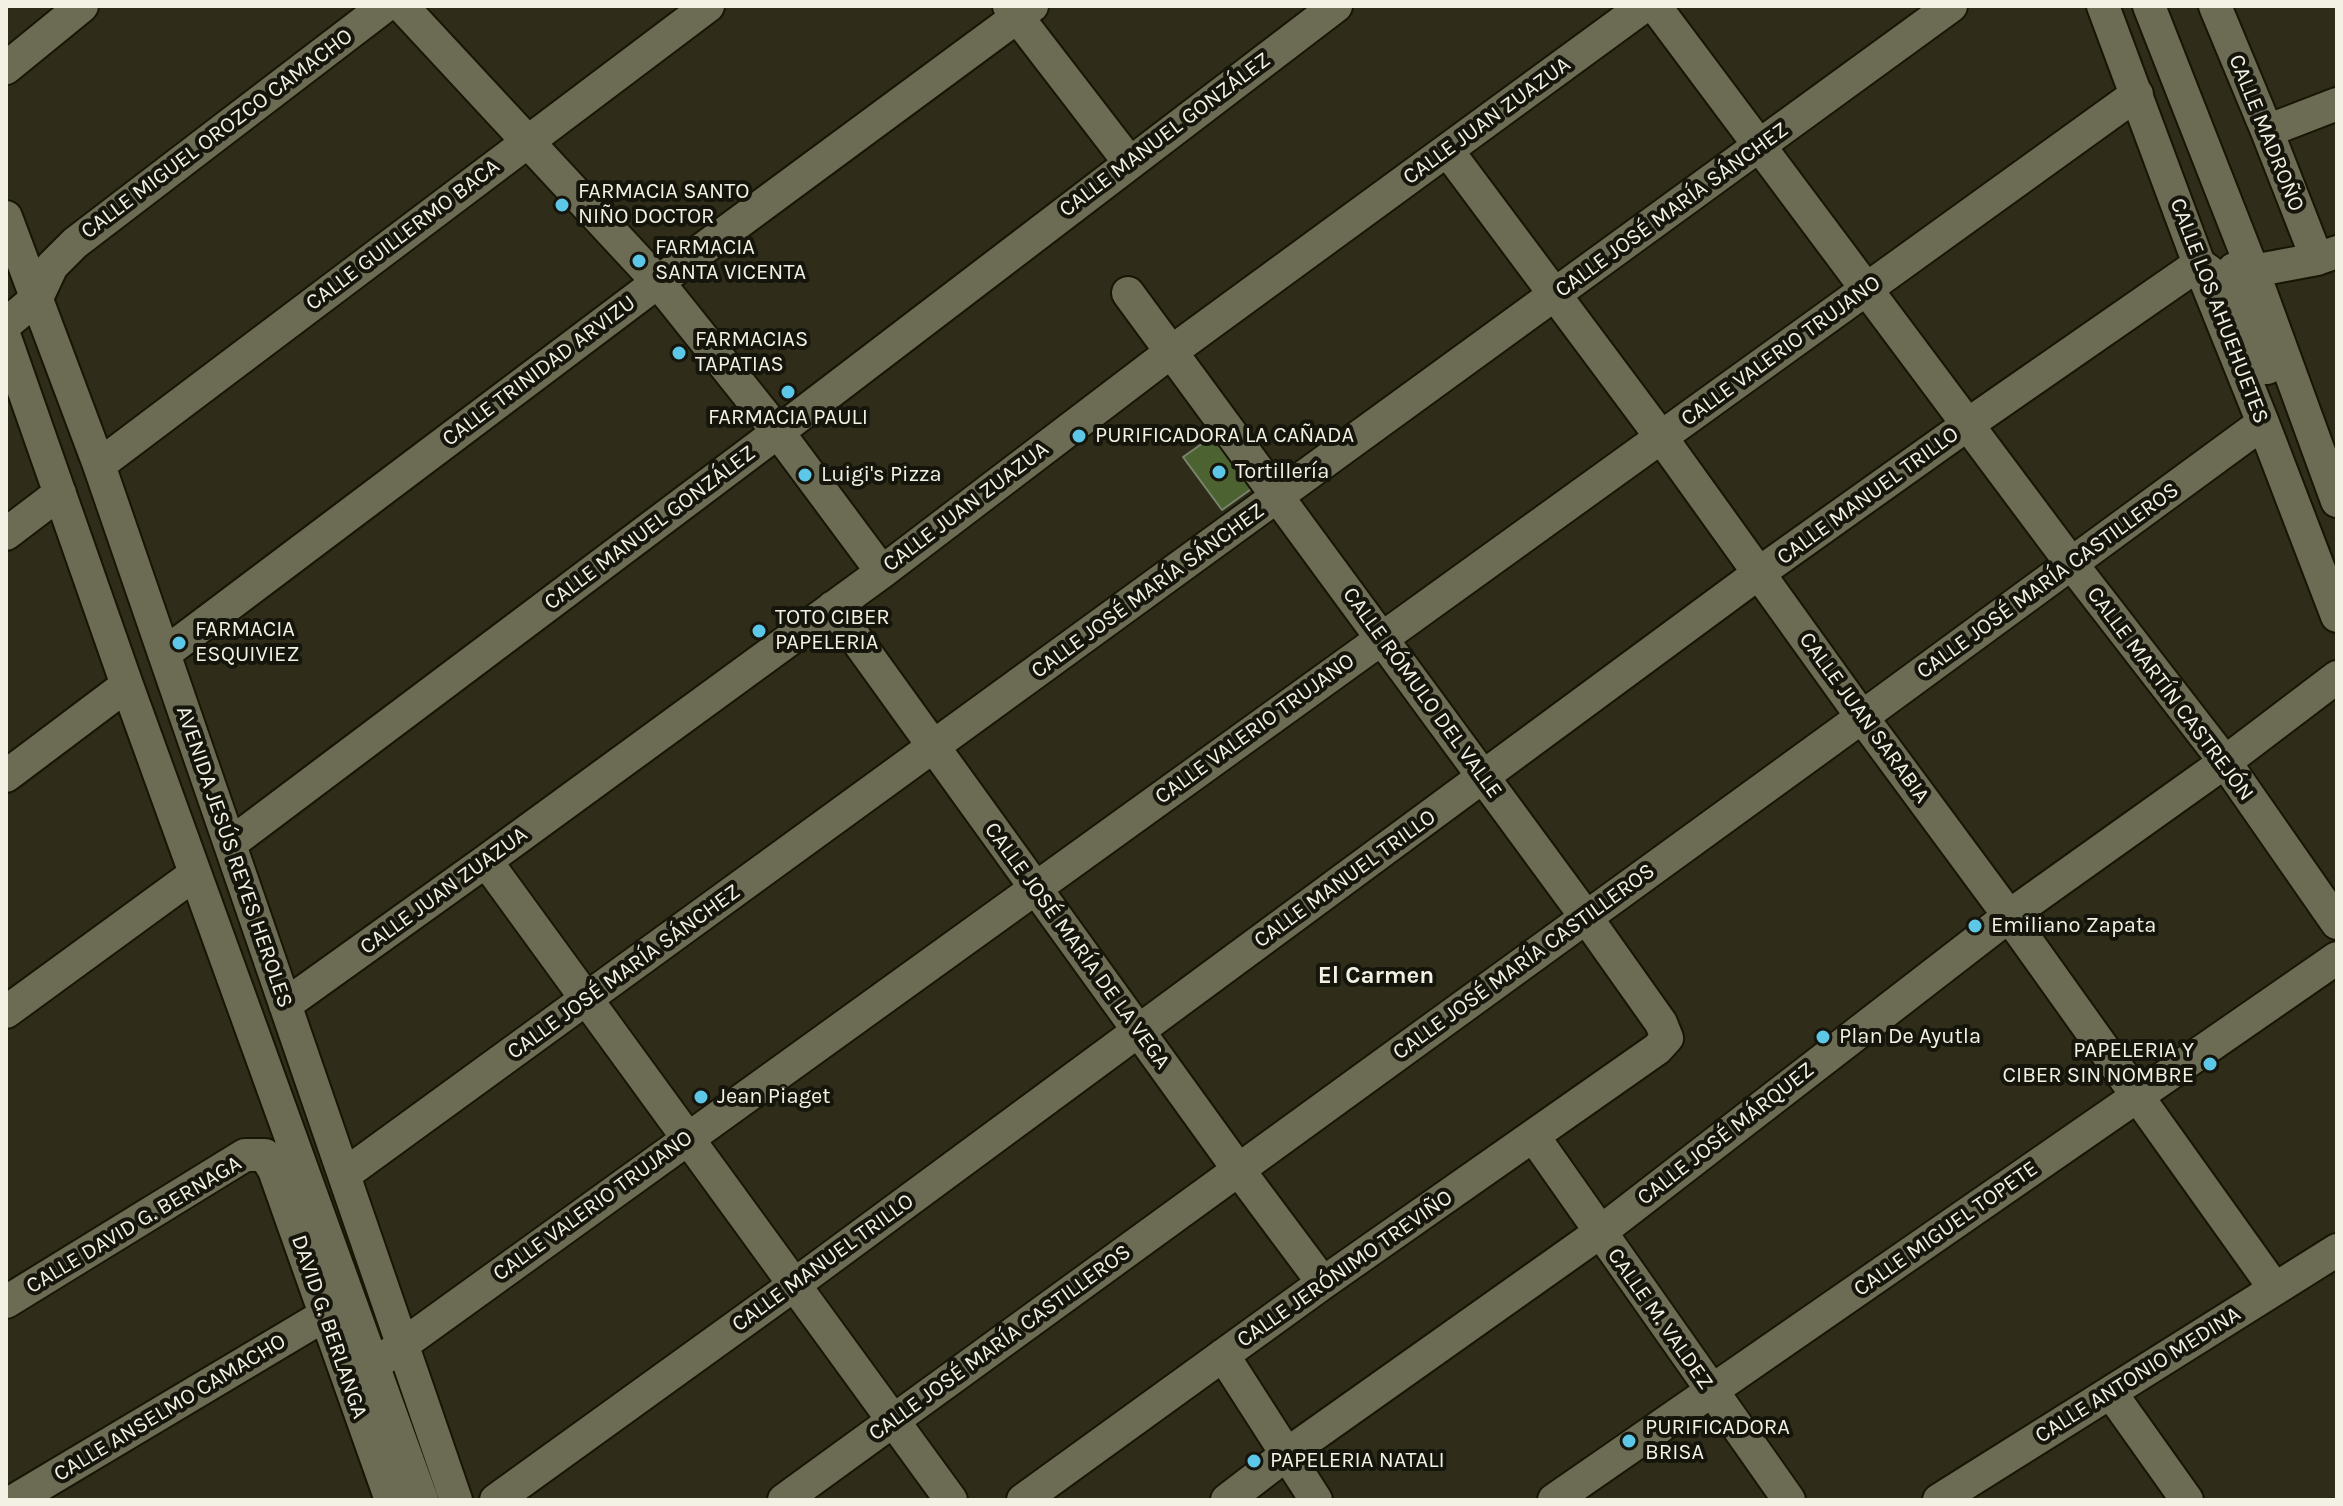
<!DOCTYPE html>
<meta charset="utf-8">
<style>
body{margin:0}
#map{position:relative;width:2343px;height:1506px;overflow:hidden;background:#2f2d19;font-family:Karla,sans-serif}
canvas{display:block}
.frame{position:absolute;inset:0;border:8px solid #f2f1e4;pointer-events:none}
</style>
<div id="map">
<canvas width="2343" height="1506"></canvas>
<div class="frame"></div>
</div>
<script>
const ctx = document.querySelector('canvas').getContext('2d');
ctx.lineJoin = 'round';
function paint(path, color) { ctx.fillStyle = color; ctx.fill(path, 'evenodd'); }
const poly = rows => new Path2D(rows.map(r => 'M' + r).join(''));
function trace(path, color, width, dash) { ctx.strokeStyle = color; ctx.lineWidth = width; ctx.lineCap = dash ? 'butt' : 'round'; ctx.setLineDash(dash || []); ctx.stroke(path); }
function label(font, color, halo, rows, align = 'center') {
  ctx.font = font + ' Karla,sans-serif'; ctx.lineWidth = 8; ctx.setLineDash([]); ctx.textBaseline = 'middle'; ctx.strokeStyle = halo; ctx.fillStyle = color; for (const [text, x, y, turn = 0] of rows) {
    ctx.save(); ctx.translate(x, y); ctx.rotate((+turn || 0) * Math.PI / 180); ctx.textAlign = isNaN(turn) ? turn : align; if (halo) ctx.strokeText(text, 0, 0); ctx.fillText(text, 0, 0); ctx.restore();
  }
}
const building = poly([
 [1216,434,1254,487,1222,510,1183,457,1216,434]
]);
const minor = poly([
 [402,6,658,282,778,432,882,572],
 [1009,6,1129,162],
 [1655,6,2071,563,2225,762,2337,923],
 [2103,6,2199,264,2263,423,2337,616],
 [2149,6,2253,271,2337,501],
 [2215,6,2267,131,2317,259],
 [6,68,82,6],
 [2267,131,2337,104],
 [1447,150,1661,437,1862,717,2009,916,2275,1289],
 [6,217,99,465,456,1500],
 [2199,264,2235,290,2267,368],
 [2234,269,2253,271,2317,259,2337,252],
 [6,324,37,298,52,266,75,243,385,6],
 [6,340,127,685,422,1500],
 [99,465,708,6],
 [6,534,60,493],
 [833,607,1238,1169,1323,1283],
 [164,654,658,282,1032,6],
 [6,776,127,685],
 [230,844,778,432,1336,6],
 [486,861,951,1500],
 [285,1005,486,861,882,572,1171,352,1644,6],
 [6,1012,195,874],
 [1534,1137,1789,1500],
 [344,1175,1951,6],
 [6,1302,245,1155,265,1155,274,1170,391,1500],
 [1223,1355,1316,1500],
 [373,1366,2137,94],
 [2111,1393,2187,1500],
 [15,1500,325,1315],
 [496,1500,794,1285,1759,573,1967,425,2199,264],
 [784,1500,1862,717,2263,423],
 [1023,1500,1323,1283,1657,1049,1667,1038,1661,1023,1586,917,1128,293],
 [1227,1500,1287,1454,1599,1233,2009,916,2225,762,2337,677],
 [1554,1500,2337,958],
 [1939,1500,2337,1250]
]);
const markers = [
 [562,205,8,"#5dc7e8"],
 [639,261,8,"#5dc7e8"],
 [679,353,8,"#5dc7e8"],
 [788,392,8,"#5dc7e8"],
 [1079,436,8,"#5dc7e8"],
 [1219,472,8,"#5dc7e8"],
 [805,475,8,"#5dc7e8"],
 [759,631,8,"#5dc7e8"],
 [179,643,8,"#5dc7e8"],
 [1975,926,8,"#5dc7e8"],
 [1823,1037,8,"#5dc7e8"],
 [2210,1064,8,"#5dc7e8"],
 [701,1097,8,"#5dc7e8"],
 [1629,1441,8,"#5dc7e8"],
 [1254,1461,8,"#5dc7e8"]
];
const streetNames = [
 ["CALLE JUAN ZUAZUA",1487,121,-36],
 ["CALLE MADROÑO",2266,133,68],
 ["CALLE MIGUEL OROZCO CAMACHO",217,134,-37],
 ["CALLE MANUEL GONZÁLEZ",1165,135,-37],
 ["CALLE JOSÉ MARÍA SÁNCHEZ",1672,210,-36],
 ["CALLE GUILLERMO BACA",403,235,-37],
 ["CALLE LOS AHUEHUETES",2219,311,69],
 ["CALLE VALERIO TRUJANO",1781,351,-36],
 ["CALLE TRINIDAD ARVIZU",539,371,-37],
 ["CALLE MANUEL TRILLO",1868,496,-36],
 ["CALLE JUAN ZUAZUA",966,507,-37],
 ["CALLE MANUEL GONZÁLEZ",650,528,-37],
 ["CALLE JOSÉ MARÍA CASTILLEROS",2048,581,-36],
 ["CALLE JOSÉ MARÍA SÁNCHEZ",1148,591,-36],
 ["CALLE RÓMULO DEL VALLE",1422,693,54],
 ["CALLE MARTÍN CASTREJÓN",2170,694,53],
 ["CALLE JUAN SARABIA",1864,718,54],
 ["CALLE VALERIO TRUJANO",1255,729,-36],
 ["AVENIDA JESÚS REYES HEROLES",234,857,71],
 ["CALLE MANUEL TRILLO",1345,879,-36],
 ["CALLE JUAN ZUAZUA",444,891,-36],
 ["CALLE JOSÉ MARÍA DE LA VEGA",1077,946,54],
 ["CALLE JOSÉ MARÍA CASTILLEROS",1524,962,-36],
 ["CALLE JOSÉ MARÍA SÁNCHEZ",624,972,-36],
 ["CALLE JOSÉ MÁRQUEZ",1726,1134,-38],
 ["CALLE VALERIO TRUJANO",593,1206,-36],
 ["CALLE DAVID G. BERNAGA",134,1225,-31],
 ["CALLE MIGUEL TOPETE",1946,1229,-35],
 ["CALLE MANUEL TRILLO",823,1263,-36],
 ["CALLE JERÓNIMO TREVIÑO",1345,1269,-35],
 ["CALLE M. VALDEZ",1660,1319,55],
 ["DAVID G. BERLANGA",329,1327,71],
 ["CALLE JOSÉ MARÍA CASTILLEROS",1000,1343,-36],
 ["CALLE ANTONIO MEDINA",2138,1375,-32],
 ["CALLE ANSELMO CAMACHO",170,1408,-31]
];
const poiNames = [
 ["FARMACIA SANTO",578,192],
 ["NIÑO DOCTOR",578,217],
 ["FARMACIA",655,248],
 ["SANTA VICENTA",655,273],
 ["FARMACIAS",695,340],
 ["TAPATIAS",695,365],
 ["FARMACIA PAULI",788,418,"center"],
 ["PURIFICADORA LA CAÑADA",1095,436],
 ["Tortillería",1235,472],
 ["Luigi's Pizza",821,475],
 ["TOTO CIBER",775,618],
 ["PAPELERIA",775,643],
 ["FARMACIA",195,630],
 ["ESQUIVIEZ",195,655],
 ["Emiliano Zapata",1991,926],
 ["Plan De Ayutla",1839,1037],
 ["PAPELERIA Y",2194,1051,"right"],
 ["CIBER SIN NOMBRE",2194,1076,"right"],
 ["Jean Piaget",717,1097],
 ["PURIFICADORA",1645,1428],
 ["BRISA",1645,1453],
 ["PAPELERIA NATALI",1270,1461]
];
const neighbourhoodNames = [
 ["El Carmen",1376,976]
];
paint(building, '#4d6231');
trace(building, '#79846e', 2);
trace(minor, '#171503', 36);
trace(minor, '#6c6b54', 32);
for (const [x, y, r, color] of markers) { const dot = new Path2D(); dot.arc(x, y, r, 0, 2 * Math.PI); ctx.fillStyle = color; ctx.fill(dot); trace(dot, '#16150c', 3); }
label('22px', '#f2f1e4', '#16150c', streetNames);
label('22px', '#f2f1e4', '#16150c', poiNames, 'left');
label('bold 24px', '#f2f1e4', '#16150c', neighbourhoodNames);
</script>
